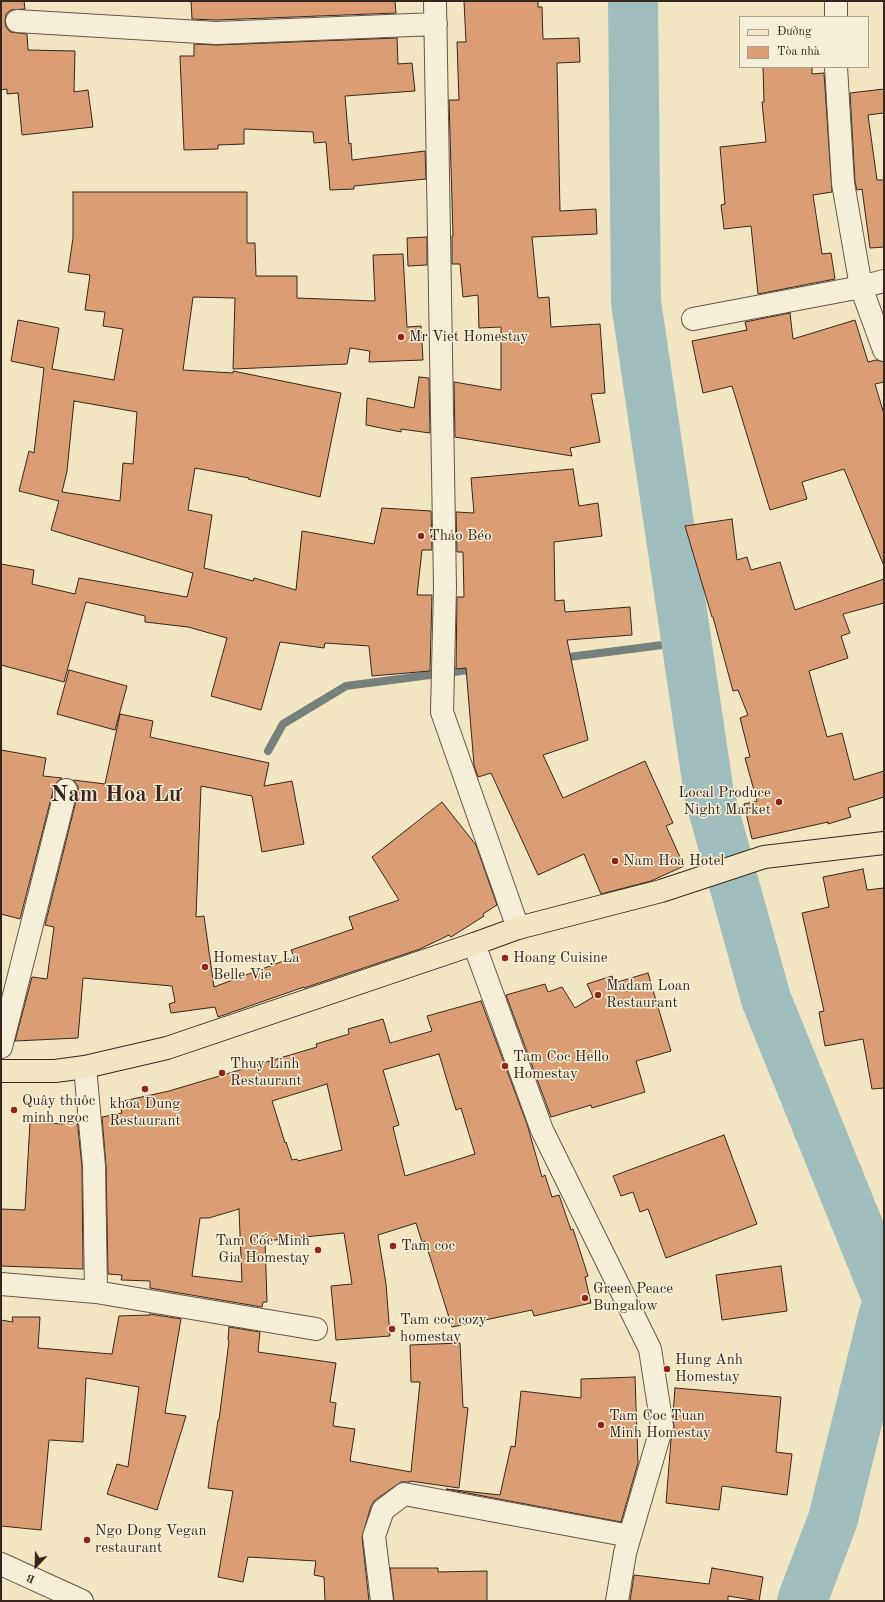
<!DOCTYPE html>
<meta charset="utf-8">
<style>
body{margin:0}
#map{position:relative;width:885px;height:1602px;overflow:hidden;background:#f1e6c1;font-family:"Old Standard TT",serif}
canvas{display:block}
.frame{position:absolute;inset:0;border:2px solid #37261e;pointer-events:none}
.legend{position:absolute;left:739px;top:16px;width:130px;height:52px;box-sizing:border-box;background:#f6efd7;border:1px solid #aa9f8d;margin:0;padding:5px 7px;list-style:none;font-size:12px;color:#37261e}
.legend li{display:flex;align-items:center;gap:8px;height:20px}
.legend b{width:20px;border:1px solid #aa9f8d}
.north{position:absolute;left:16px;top:1546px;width:40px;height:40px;-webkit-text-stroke:3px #f6efd7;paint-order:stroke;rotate:203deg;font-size:11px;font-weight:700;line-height:16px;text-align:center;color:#37261e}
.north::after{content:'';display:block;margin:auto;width:14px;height:18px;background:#37261e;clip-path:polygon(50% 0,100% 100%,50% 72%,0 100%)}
</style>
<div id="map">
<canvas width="885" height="1602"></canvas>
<div class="frame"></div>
<ul class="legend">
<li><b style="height:5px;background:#f1e6c1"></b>Đường</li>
<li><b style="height:11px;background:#db9d74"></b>Tòa nhà</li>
</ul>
<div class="north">B</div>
</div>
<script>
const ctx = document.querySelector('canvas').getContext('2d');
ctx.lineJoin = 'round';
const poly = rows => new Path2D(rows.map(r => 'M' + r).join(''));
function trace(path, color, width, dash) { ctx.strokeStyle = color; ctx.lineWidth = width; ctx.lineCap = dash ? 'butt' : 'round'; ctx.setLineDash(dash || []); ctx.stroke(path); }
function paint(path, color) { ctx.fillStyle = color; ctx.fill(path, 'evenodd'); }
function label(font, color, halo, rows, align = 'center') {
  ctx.font = font + ' "Old Standard TT",serif'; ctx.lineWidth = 3; ctx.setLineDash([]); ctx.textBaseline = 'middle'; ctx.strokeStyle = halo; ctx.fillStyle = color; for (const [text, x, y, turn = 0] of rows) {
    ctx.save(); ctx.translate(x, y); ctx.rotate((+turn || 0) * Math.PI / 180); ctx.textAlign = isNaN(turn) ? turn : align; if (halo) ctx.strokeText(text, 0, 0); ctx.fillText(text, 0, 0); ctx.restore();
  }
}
const stream = poly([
 [561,658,686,642],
 [268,751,283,724,346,686,476,669]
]);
const river = poly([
 [633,1,636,302,709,794,766,999,884,1290],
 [802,1601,833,1519,884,1313]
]);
const building = poly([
 [1,1,24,1,25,9,11,10,6,14,5,21,6,27,10,32,27,34,28,50,75,51,74,92,88,90,93,127,22,135,18,93,7,94,7,89,1,90,1,1],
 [191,1,395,1,396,13,216,20,192,19,191,1],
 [464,1,538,1,538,7,542,7,543,39,579,38,580,62,557,63,560,211,596,209,597,234,532,237,538,298,549,297,551,327,600,324,605,393,591,394,600,442,570,448,572,456,455,437,454,382,501,390,501,327,479,328,478,295,463,297,460,264,452,264,452,236,453,236,449,100,459,100,457,42,466,42,464,1],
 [397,38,398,64,412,63,415,91,345,96,349,144,351,143,352,160,425,151,426,179,354,186,354,189,330,190,326,142,314,143,313,132,244,129,244,144,218,145,218,149,184,150,180,56,194,56,194,44,217,45,397,38],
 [763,67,812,67,812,74,824,73,832,192,813,195,822,254,831,253,835,279,758,294,751,226,724,229,721,205,725,204,720,147,766,142,762,102,764,102,763,67],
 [884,89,884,113,868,115,877,180,884,180,884,247,870,248,862,189,857,190,855,182,850,93,884,89],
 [73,192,247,192,247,243,255,243,256,276,297,276,297,298,375,301,373,255,403,254,407,327,421,326,423,360,369,362,370,351,350,348,347,364,233,369,235,298,193,297,183,370,233,373,233,371,341,393,320,497,248,479,249,478,195,468,188,510,212,515,204,568,253,581,254,578,296,590,302,531,374,544,382,508,431,511,432,550,422,550,417,595,432,595,430,671,372,676,369,646,325,643,324,648,280,642,261,710,211,696,227,638,188,627,145,622,145,616,86,602,64,682,1,665,1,564,34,570,32,584,75,594,79,578,187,597,193,573,51,530,59,501,19,491,29,451,34,453,44,368,11,361,18,320,59,328,52,369,114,380,123,329,103,326,105,312,85,310,90,275,68,272,73,238,73,192],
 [74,401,137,412,133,464,123,463,120,501,62,492,67,471,74,401],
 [427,237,427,265,408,266,407,238,427,237],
 [790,313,793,339,855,320,868,362,876,360,884,362,884,382,875,384,884,414,884,566,844,469,802,482,807,499,770,510,732,386,703,393,692,341,747,330,745,322,790,313],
 [419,377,429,378,430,433,401,429,401,432,366,425,367,398,414,408,419,377],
 [573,469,579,506,598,503,602,536,554,542,555,601,564,600,565,612,630,607,632,635,567,640,588,740,543,755,563,798,645,761,673,823,666,826,684,866,651,881,601,894,584,854,538,875,491,773,478,777,474,765,466,668,456,669,457,597,464,597,463,552,457,552,456,512,474,513,471,478,573,469],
 [732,519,737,560,747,557,751,570,780,562,795,610,884,579,884,603,843,614,850,633,841,636,848,658,809,671,827,737,842,733,854,780,884,771,884,797,848,808,851,817,828,824,828,822,752,839,744,804,757,801,745,758,750,757,740,718,748,715,738,690,733,691,713,617,712,617,685,526,732,519],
 [69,670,127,686,115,730,57,714,69,670],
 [120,714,153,721,150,737,269,763,264,786,292,781,304,844,262,852,252,796,201,786,196,917,204,916,214,987,294,957,291,950,353,929,349,917,399,900,372,857,442,802,476,845,497,905,483,914,484,916,451,937,449,935,420,949,304,988,304,987,218,1017,215,1007,171,1013,169,1004,175,1002,172,986,83,978,78,1038,15,1041,32,977,47,979,54,927,45,925,78,793,78,786,73,780,105,784,120,714],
 [1,750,46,758,43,776,62,778,57,782,54,787,20,919,1,914,1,750],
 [863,869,867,890,884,888,884,1088,872,1089,863,1039,825,1046,819,1012,824,1011,802,913,829,907,823,877,863,869],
 [648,973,671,1051,636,1061,645,1092,592,1108,591,1105,551,1117,506,995,545,984,548,992,562,987,575,1008,593,997,587,984,612,976,614,983,648,973],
 [481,1001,527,1124,542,1177,545,1175,552,1197,559,1195,571,1230,573,1229,588,1276,585,1277,591,1303,534,1316,532,1310,452,1327,425,1241,422,1242,416,1223,378,1235,386,1284,390,1336,336,1340,331,1286,352,1284,344,1233,265,1241,267,1302,263,1302,262,1307,150,1288,150,1281,121,1280,122,1275,108,1274,106,1166,102,1117,122,1113,119,1102,169,1091,317,1047,316,1044,349,1034,348,1029,383,1019,390,1043,432,1031,427,1016,481,1001],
 [439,1054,456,1110,461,1108,475,1154,405,1176,393,1127,399,1125,383,1070,439,1054],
 [327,1084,342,1150,298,1161,297,1159,292,1160,286,1142,285,1143,272,1101,327,1084],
 [239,1209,242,1282,192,1276,200,1218,209,1218,239,1209],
 [77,1118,82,1167,83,1269,1,1266,1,1209,25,1210,30,1122,63,1124,63,1119,77,1118],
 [724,1135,757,1224,666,1258,648,1209,640,1212,633,1192,621,1196,613,1176,724,1135],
 [781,1266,787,1311,722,1320,716,1275,781,1266],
 [150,1314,181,1319,165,1413,186,1416,157,1510,107,1494,117,1464,128,1467,139,1387,86,1378,83,1442,49,1440,41,1530,1,1526,1,1320,13,1322,12,1317,40,1317,38,1348,112,1354,119,1316,150,1315,150,1314],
 [229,1327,260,1332,258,1352,336,1363,330,1402,336,1403,333,1426,355,1429,350,1461,411,1472,420,1382,411,1382,410,1345,460,1343,463,1407,468,1408,459,1488,410,1481,410,1482,401,1482,375,1500,371,1506,362,1537,369,1601,325,1601,324,1577,314,1575,316,1561,248,1557,243,1582,218,1577,233,1491,208,1488,218,1420,219,1420,229,1341,228,1340,229,1327],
 [635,1377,638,1463,621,1522,446,1489,500,1495,511,1446,515,1447,521,1391,581,1398,581,1379,635,1377],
 [675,1388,781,1397,776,1452,792,1454,787,1495,722,1486,719,1510,666,1503,671,1440,674,1429,673,1414,675,1388],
 [390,1568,438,1568,438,1572,487,1571,487,1601,394,1601,390,1568],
 [712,1568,763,1577,759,1601,728,1596,728,1601,630,1601,634,1575,709,1584,712,1568]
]);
const minor = poly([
 [435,1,445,587,442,712,518,928],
 [836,17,836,1],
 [17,21,216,33,436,24],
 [836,67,843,183,861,287,884,350],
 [693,319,861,287,884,281],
 [474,944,542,1130,650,1349,662,1426,625,1553,617,1601],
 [1,1047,66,790],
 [85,1067,94,1166,96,1292],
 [1,1284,96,1292,316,1329],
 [1,1564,82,1601],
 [382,1601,374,1536,383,1510,404,1494,630,1536]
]);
const major = poly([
 [1,1071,55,1071,85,1067,167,1048,474,944,518,928,661,891,764,857,884,843]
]);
const markers = [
 [401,337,4,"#8f2418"],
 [421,536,4,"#8f2418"],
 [779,802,4,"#8f2418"],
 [615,861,4,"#8f2418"],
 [505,958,4,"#8f2418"],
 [205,967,4,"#8f2418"],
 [598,995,4,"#8f2418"],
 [505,1066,4,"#8f2418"],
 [222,1073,4,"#8f2418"],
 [145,1089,4,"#8f2418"],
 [14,1110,4,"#8f2418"],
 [393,1246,4,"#8f2418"],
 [318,1250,4,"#8f2418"],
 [585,1298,4,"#8f2418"],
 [392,1329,4,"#8f2418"],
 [667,1369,4,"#8f2418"],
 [601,1425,4,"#8f2418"],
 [87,1540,4,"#8f2418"]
];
const poiNames = [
 ["Mr Viet Homestay",409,337],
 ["Thảo Béo",429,536],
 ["Local Produce",771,793,"right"],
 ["Night Market",771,810,"right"],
 ["Nam Hoa Hotel",623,861],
 ["Homestay La",213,958],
 ["Belle Vie",213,975],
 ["Hoang Cuisine",513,958],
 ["Madam Loan",606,986],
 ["Restaurant",606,1003],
 ["Tam Coc Hello",513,1057],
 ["Homestay",513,1074],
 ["Thuy Linh",230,1064],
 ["Restaurant",230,1081],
 ["Quây thuôc",22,1101],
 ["minh ngoc",22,1118],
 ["khoa Dung",145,1104,"center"],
 ["Restaurant",145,1121,"center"],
 ["Tam Cốc Minh",310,1241,"right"],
 ["Gia Homestay",310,1258,"right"],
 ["Tam coc",401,1246],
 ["Green Peace",593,1289],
 ["Bungalow",593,1306],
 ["Tam coc cozy",400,1320],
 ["homestay",400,1337],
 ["Hung Anh",675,1360],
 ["Homestay",675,1377],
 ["Tam Coc Tuan",609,1416],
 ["Minh Homestay",609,1433],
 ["Ngo Dong Vegan",95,1531],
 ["restaurant",95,1548]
];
const townNames = [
 ["Nam Hoa Lư",116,795]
];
trace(stream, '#76817d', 8);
trace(river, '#a0bdbd', 50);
paint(building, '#db9d74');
trace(building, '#37261e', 1);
trace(minor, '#665647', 24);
trace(major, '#37261e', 24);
trace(minor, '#f6efd7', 22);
trace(major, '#f1e6c1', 22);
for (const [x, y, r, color] of markers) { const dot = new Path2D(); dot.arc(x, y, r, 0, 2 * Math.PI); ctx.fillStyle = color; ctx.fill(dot); trace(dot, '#f6efd7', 1.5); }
label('15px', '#37261e', '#f6efd7', poiNames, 'left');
label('bold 23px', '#37261e', '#f6efd7', townNames);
</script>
